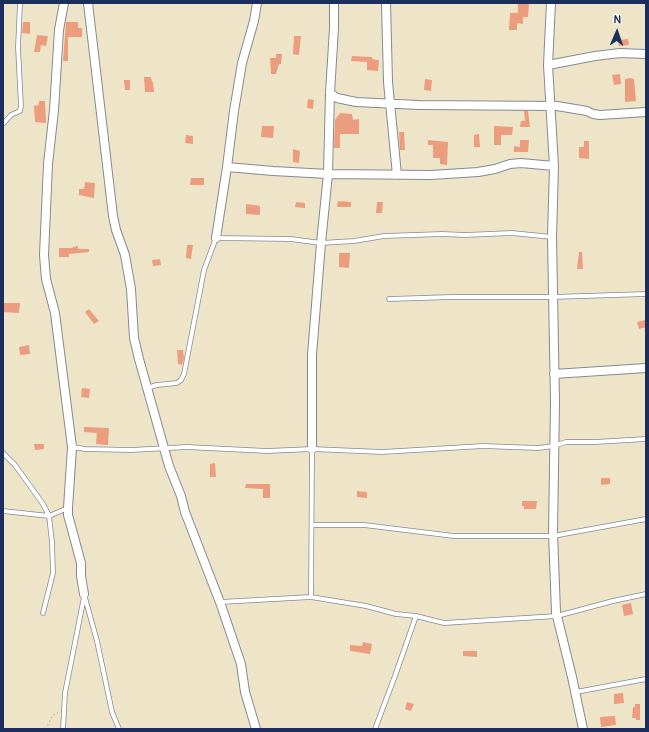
<!DOCTYPE html>
<style>
body{margin:0}
#map{position:relative;width:649px;height:732px;overflow:hidden;background:#eee5c9;font-family:Pangolin,sans-serif}
canvas{display:block}
.frame{position:absolute;inset:0;border:4px solid #1b2f5e;pointer-events:none}
.north{position:absolute;left:597px;top:12px;width:40px;height:40px;-webkit-text-stroke:3px #f7f3e8;paint-order:stroke;rotate:2deg;font-size:11px;font-weight:700;line-height:16px;text-align:center;color:#1b2f5e}
.north::after{content:'';display:block;margin:auto;width:14px;height:18px;background:#1b2f5e;clip-path:polygon(50% 0,100% 100%,50% 72%,0 100%)}
</style>
<div id="map">
<canvas width="649" height="732"></canvas>
<div class="frame"></div>
<div class="north">N</div>
</div>
<script>
const ctx = document.querySelector('canvas').getContext('2d');
ctx.lineJoin = 'round';
function paint(path, color) { ctx.fillStyle = color; ctx.fill(path, 'evenodd'); }
const poly = rows => new Path2D(rows.map(r => 'M' + r).join(''));
function trace(path, color, width, dash) { ctx.strokeStyle = color; ctx.lineWidth = width; ctx.lineCap = dash ? 'butt' : 'round'; ctx.setLineDash(dash || []); ctx.stroke(path); }
const building = poly([
 [518,3,529,3,528,17,523,17,523,24,517,23,517,30,509,30,510,13,518,13],
 [23,22,30,22,30,34,22,33],
 [66,22,78,22,78,28,82,28,82,37,68,37,68,61,63,61],
 [37,35,48,36,46,46,41,45,40,52,34,52],
 [294,36,301,36,299,55,293,54],
 [628,39,629,45,619,46,618,40],
 [276,54,282,54,281,64,279,64,276,74,271,74,270,58,276,58],
 [352,56,372,57,372,59,379,60,378,71,367,70,367,62,351,61],
 [620,74,621,84,614,85,612,75],
 [144,77,151,77,152,82,153,82,154,92,145,92],
 [630,78,634,79,636,101,625,102,625,79],
 [425,79,432,80,431,91,424,90],
 [124,80,130,80,130,90,125,90],
 [308,99,314,100,313,109,307,108],
 [39,101,45,101,46,123,35,122,34,106,39,105],
 [524,111,528,111,530,127,520,127,521,121,525,121],
 [340,113,352,114,353,120,359,119,359,134,340,134,340,148,334,148,335,120],
 [262,126,274,126,273,138,261,137],
 [494,126,513,127,512,135,501,135,501,145,494,145],
 [399,132,404,132,405,150,400,150],
 [479,134,480,147,474,147,474,135],
 [186,135,193,136,193,144,185,143],
 [428,140,448,142,447,165,440,164,440,158,433,158,433,145,428,145],
 [520,140,529,140,528,152,514,152,514,146,520,147],
 [584,141,589,141,589,159,579,158,579,147,584,147],
 [293,149,300,151,299,163,293,162],
 [191,178,204,178,204,185,190,185],
 [85,182,95,183,94,198,79,195,79,189,84,189],
 [338,201,351,202,351,207,337,207],
 [296,202,305,203,305,208,295,207],
 [377,202,383,202,382,213,376,213],
 [246,204,260,206,260,215,246,214],
 [187,245,193,245,191,259,186,258],
 [78,246,78,249,89,249,89,252,69,254,69,257,59,257,59,248,73,248,73,247],
 [579,252,582,252,583,269,577,269],
 [339,253,350,253,349,268,339,267],
 [160,259,161,265,153,266,152,260],
 [4,303,20,303,19,313,3,312],
 [89,309,99,321,94,324,85,312],
 [645,320,646,327,639,329,637,322],
 [29,345,30,354,20,355,19,347],
 [177,350,183,350,184,358,182,365,178,364],
 [82,388,90,389,89,398,81,397],
 [84,427,109,428,108,445,96,444,97,433,84,432],
 [34,444,44,444,44,449,35,450],
 [215,463,216,477,210,477,210,464],
 [601,478,610,478,610,484,601,485],
 [246,484,270,484,270,498,263,498,263,489,245,488],
 [357,491,367,492,367,498,357,497],
 [522,501,537,501,536,509,524,509,524,506,522,506],
 [631,603,633,614,624,616,622,605],
 [363,642,372,644,370,654,350,651,350,645,362,646],
 [463,651,477,651,477,657,463,656],
 [623,693,624,703,614,704,614,694],
 [407,702,414,704,411,711,405,709],
 [635,704,640,704,640,720,636,720,636,718,632,718,633,707,635,707],
 [615,716,616,725,601,727,600,717]
]);
const path = poly([
 [46,729,52,716,59,712]
]);
const service = poly([
 [3,124,11,115,20,111,21,106,18,47,20,3],
 [389,299,452,297,552,297,646,294],
 [147,388,157,385,177,383,181,380,184,374,204,270,216,238,291,239,321,243,354,241,384,236,442,234,465,235,512,233,552,237],
 [72,447,85,449,131,450,187,447,267,451,312,449,382,452,483,446,538,448,554,446,566,442,595,442,646,439],
 [3,453,15,465,43,504,49,516,52,542,53,573,43,613],
 [3,511,49,516,68,508],
 [312,525,364,525,454,536,553,536,646,519],
 [84,594,97,641,112,712,119,729],
 [311,597,312,449],
 [220,602,311,597,366,606,396,614,416,616,444,623,557,616,613,601,646,594],
 [576,692,646,679],
 [63,729,65,693,84,597],
 [375,729,395,676,416,616]
]);
const minor = poly([
 [64,3,59,30,54,110,48,164,44,255,46,279,55,313,72,447,68,508,68,515,81,563,81,576,84,594],
 [88,3,113,216,116,230,125,255,131,289,134,338,139,359,169,466,181,496,185,512,221,605,241,664,245,692,256,729],
 [386,3,388,82,397,175],
 [551,3,548,65,554,166,552,237,555,402,553,533,556,612,572,677,583,729],
 [548,65,595,56,620,53,646,54],
 [330,93,337,98,356,102,419,105,557,106,587,111,593,114,600,115,646,112],
 [227,167,273,171,328,174,431,175,478,172,495,169,510,164,521,163,554,166],
 [216,238,227,167,234,111,242,63,254,21,257,3],
 [554,374,646,368],
 [312,449,312,355,321,243,328,174,330,93,334,28,334,3]
]);
paint(building, '#ec9d7e');
trace(service, '#848a94', 5.5);
trace(minor, '#848a94', 10);
trace(path, '#848a94', 1, [1, 3]);
trace(service, '#fff', 4);
trace(minor, '#fff', 8);
</script>
